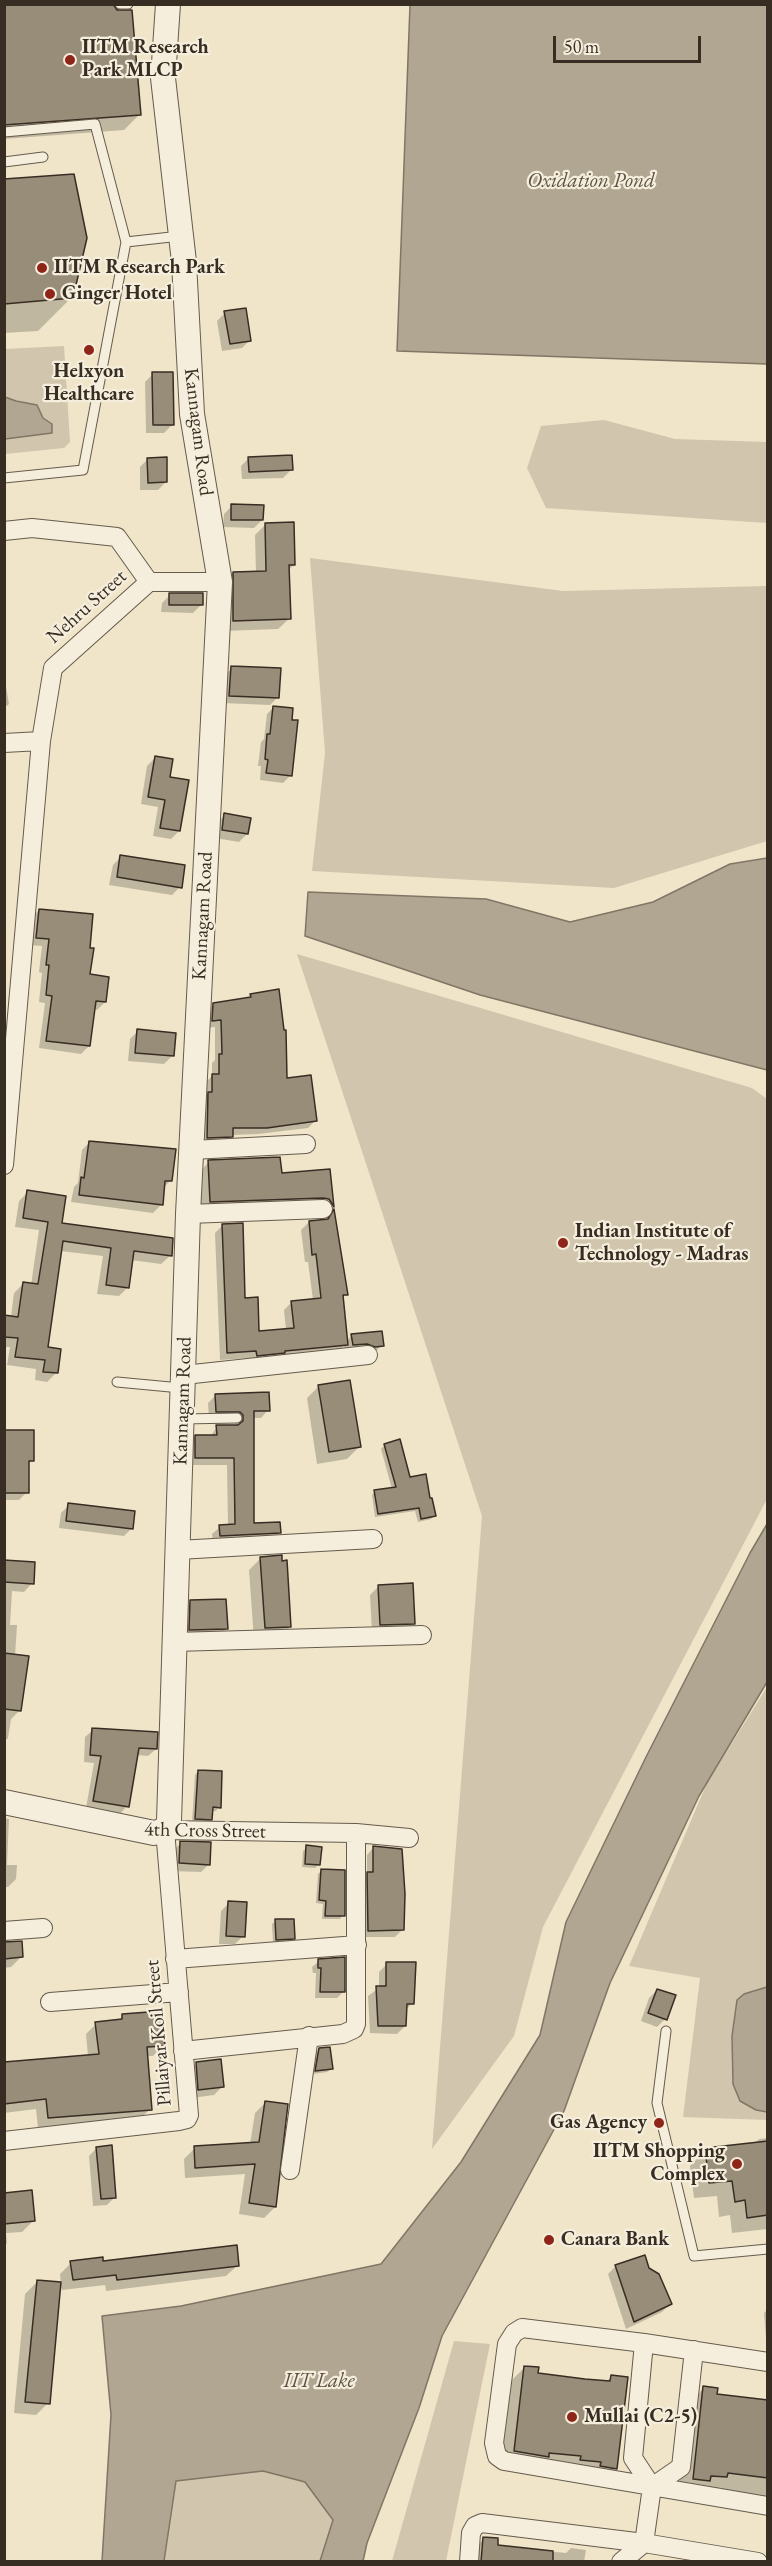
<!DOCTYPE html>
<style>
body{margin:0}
#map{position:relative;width:772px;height:2566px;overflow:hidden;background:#f0e5c9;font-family:"EB Garamond",serif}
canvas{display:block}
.frame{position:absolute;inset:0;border:6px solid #382d23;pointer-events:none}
.scale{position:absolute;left:553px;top:36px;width:148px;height:27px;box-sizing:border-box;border:3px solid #382d23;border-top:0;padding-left:8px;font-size:18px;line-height:21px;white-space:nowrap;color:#382d23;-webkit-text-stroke:4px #f5eedc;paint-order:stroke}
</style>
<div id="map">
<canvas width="772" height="2566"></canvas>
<div class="frame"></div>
<div class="scale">50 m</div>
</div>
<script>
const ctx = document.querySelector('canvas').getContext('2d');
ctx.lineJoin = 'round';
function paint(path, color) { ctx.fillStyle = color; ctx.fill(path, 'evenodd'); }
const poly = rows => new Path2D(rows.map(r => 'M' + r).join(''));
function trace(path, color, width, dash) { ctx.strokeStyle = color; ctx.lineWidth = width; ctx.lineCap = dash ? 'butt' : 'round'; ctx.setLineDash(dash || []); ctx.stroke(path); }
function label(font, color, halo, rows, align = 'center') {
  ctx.font = font + ' "EB Garamond",serif'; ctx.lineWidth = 4.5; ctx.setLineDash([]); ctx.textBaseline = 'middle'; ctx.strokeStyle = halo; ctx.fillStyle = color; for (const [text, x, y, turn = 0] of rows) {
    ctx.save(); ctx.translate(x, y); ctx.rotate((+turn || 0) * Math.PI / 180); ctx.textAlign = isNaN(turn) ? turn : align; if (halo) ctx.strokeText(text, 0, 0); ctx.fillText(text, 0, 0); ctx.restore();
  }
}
const green = poly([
 [64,346,70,442,64,448,5,454,5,349],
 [604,420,675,439,767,442,767,523,546,508,527,468,541,426],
 [310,558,563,591,767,586,767,841,614,888,312,871,325,753],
 [297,954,752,1088,767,1099,767,1499,543,1927,514,2036,432,2149,482,1516],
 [767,1687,767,2120,683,2117,700,1978,629,1966,707,1783],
 [454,2341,490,2344,446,2561,392,2561],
 [263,2471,305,2481,333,2521,320,2561,164,2562,176,2481]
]);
const water = poly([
 [410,5,767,5,767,364,397,351,410,5],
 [5,397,16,401,37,405,43,418,52,424,52,433,5,439,5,397],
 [767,858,767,1070,480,995,305,936,308,892,486,899,570,922,653,902,730,864,767,858],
 [767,1524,767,1682,699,1796,610,1983,564,2111,442,2336,419,2408,367,2543,363,2561,320,2561,333,2520,305,2482,263,2471,176,2481,164,2561,102,2561,111,2415,102,2316,181,2306,381,2264,461,2162,540,2035,566,1922,646,1757,750,1553,767,1524],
 [767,1987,768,1987,767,2112,756,2110,740,2101,733,2084,732,2036,737,2000,744,1994,767,1987]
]);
const shadow = poly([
 [4,4,122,4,117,10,140,114,124,130,4,139],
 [4,180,71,298,38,331,4,333],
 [225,313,250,340,242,348,222,351,217,321],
 [153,374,172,425,164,433,146,433,145,382],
 [249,458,291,470,283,478,242,479,241,466],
 [148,459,166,482,158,490,140,490,140,467],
 [232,506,262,520,254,528,223,527,224,514],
 [266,524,294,565,288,570,289,619,278,629,223,631,223,584,233,573,256,573,255,535],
 [170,595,201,605,193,613,161,612,162,603],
 [232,668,278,697,270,705,222,703,224,676],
 [4,675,9,704,4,708],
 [274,707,290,776,283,783,260,780,261,766,258,766,261,742,264,739,267,714],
 [155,758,168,778,179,831,171,839,153,836,158,807,141,804,147,766],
 [225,815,247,834,239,842,215,838,217,823],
 [121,857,180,887,172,895,109,885,113,865],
 [39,910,89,976,105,1002,97,1010,94,1009,89,1046,81,1054,39,1048,45,1003,39,1002,42,973,39,972,42,946,28,945,31,918],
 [251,995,286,1080,316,1120,308,1128,258,1134,232,1135,224,1143,200,1145,205,1083,212,1076,212,1063,215,1060,215,1027,205,1028,206,1012,214,1004,246,1000],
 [138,1031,172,1056,164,1064,128,1061,130,1039],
 [90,1142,170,1181,163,1188,161,1205,153,1213,71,1202,74,1187,78,1183,82,1150],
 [209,1162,281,1175,329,1170,332,1207,324,1215,201,1211,199,1172],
 [28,1192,60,1224,171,1255,161,1264,131,1260,128,1287,119,1296,97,1294,103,1256,60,1251,46,1349,56,1373,47,1382,35,1380,36,1369,7,1365,10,1347,4,1347,4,1316,11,1317,14,1293,23,1284,31,1285,39,1230,15,1227,19,1201],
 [333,1213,346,1294,342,1299,346,1342,352,1335,382,1345,374,1353,345,1353,344,1346,338,1352,249,1363,249,1358,220,1360,215,1233,223,1225,244,1300,258,1333,286,1330,284,1310,292,1302,313,1300,308,1262,305,1262,301,1230,309,1222,326,1219],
 [319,1386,359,1447,347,1459,317,1464,307,1398],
 [216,1395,268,1410,261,1418,253,1418,252,1525,279,1532,272,1540,213,1543,212,1534,220,1527,228,1526,227,1465,188,1465,188,1444,196,1437,210,1437,217,1427,237,1426,230,1418,209,1419,208,1403],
 [4,1432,32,1460,27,1465,27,1492,19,1500,4,1500],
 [385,1445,409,1478,428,1500,435,1515,431,1519,418,1522,415,1511,375,1517,372,1495,375,1491,392,1489,381,1449],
 [69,1505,132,1528,124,1536,59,1528,61,1513],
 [261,1558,290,1627,278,1639,254,1640,249,1570],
 [4,1561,32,1583,24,1592,12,1591,10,1625,17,1625,15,1656,20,1710,11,1719,8,1738,4,1742],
 [378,1587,414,1623,406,1631,372,1632,370,1595],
 [191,1602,226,1629,219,1637,182,1638,183,1610],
 [93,1730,156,1749,148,1756,137,1755,127,1806,120,1814,86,1808,94,1763,84,1762,85,1737],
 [198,1771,219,1807,216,1811,211,1811,211,1819,207,1822,192,1822,195,1775],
 [4,1818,9,1819,7,1865,17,1865,16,1879,8,1887,4,1887],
 [181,1843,209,1864,201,1872,172,1871,173,1851],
 [307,1847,319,1864,315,1868,302,1867,303,1851],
 [374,1847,402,1930,395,1937,362,1937,361,1880,367,1874,367,1855],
 [322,1870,343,1915,340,1919,322,1919,323,1904,316,1903,318,1874],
 [229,1903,243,1936,235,1944,219,1944,221,1911],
 [276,1921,293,1938,289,1942,273,1943,272,1924],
 [4,1944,22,1956,11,1967,4,1968],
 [319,1961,343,1992,337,1998,315,1998,316,1973,313,1973,312,1967],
 [387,1964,412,2003,405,2011,405,2026,397,2034,370,2033,368,1996,379,1988,379,1972],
 [657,1990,665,2019,657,2027,641,2021,649,1998],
 [123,2016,163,2045,153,2056,146,2056,150,2109,139,2120,38,2128,36,2109,4,2113,4,2062,88,2056,86,2034,96,2024,117,2021],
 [319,2049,331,2069,327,2072,313,2074,316,2053],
 [197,2064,222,2087,214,2095,191,2098,189,2072],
 [266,2102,275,2207,264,2218,239,2214,245,2174,185,2178,184,2159,195,2148,250,2144,255,2113],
 [768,2138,768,2229,732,2233,730,2215,719,2217,717,2196,694,2198,690,2166,706,2150,754,2144,759,2139],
 [97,2148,115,2197,107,2205,93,2206,89,2156],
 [4,2177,6,2195,34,2220,22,2232,6,2233,7,2243,4,2246],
 [71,2263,102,2262,238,2265,226,2276,106,2291,105,2285,62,2290,60,2284,48,2403,36,2415,14,2413,25,2294,37,2282,61,2284,60,2274],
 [616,2266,648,2268,670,2304,662,2312,626,2329,608,2274],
 [768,2309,768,2338,766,2338,764,2313],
 [525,2367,537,2374,606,2382,611,2377,616,2468,600,2484,499,2467,509,2383],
 [704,2388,716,2395,768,2401,768,2505,744,2496,745,2493,714,2489,678,2495,688,2404],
 [484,2539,496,2546,566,2553,571,2548,586,2550,584,2562,467,2562,468,2554]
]);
const building = poly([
 [4,4,113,4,117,10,132,10,141,115,4,125,4,4],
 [74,174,87,238,73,298,4,304,4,179,74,174],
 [246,308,251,341,230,344,224,311,246,308],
 [152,372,173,372,174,425,153,425,152,372],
 [292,455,293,470,249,472,248,457,292,455],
 [167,457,167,482,148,483,147,458,167,457],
 [231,504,264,505,263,520,231,520,231,504],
 [294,522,295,565,289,565,291,619,233,621,233,572,266,571,265,523,294,522],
 [169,593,203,593,203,605,169,605,169,593],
 [231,666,281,668,279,698,229,696,231,666],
 [273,706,293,708,292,720,298,720,292,776,266,773,268,760,265,759,267,734,270,734,273,706],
 [155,756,173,759,170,777,189,780,180,831,160,828,165,800,148,797,155,756],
 [224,813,251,818,248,834,222,830,224,813],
 [120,855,185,865,182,888,117,877,120,855],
 [39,909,93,914,90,948,94,948,90,974,109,977,106,1002,96,1001,90,1046,46,1041,52,996,46,995,49,965,46,965,49,939,36,938,39,909],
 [279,989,284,1030,286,1030,287,1078,311,1075,317,1121,267,1128,233,1128,233,1137,207,1138,208,1092,212,1092,212,1074,219,1074,219,1054,222,1054,221,1020,212,1021,213,1003,251,997,250,994,279,989],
 [137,1029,176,1033,174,1056,135,1053,137,1029],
 [89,1141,176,1149,172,1181,165,1181,163,1205,79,1195,81,1177,84,1178,89,1141],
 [280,1157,282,1173,330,1169,334,1207,329,1199,323,1198,210,1202,208,1160,280,1157],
 [27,1190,66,1196,62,1223,173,1238,172,1256,134,1251,129,1288,106,1285,111,1248,63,1241,48,1347,61,1349,58,1373,43,1372,45,1360,15,1357,18,1338,4,1337,4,1315,18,1317,23,1282,38,1284,48,1222,23,1218,27,1190],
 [334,1209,348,1295,343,1295,348,1345,285,1351,285,1353,257,1356,256,1351,227,1353,222,1224,243,1223,245,1298,258,1297,259,1331,294,1328,291,1301,321,1298,316,1254,312,1255,309,1221,328,1219,334,1209],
 [382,1331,384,1346,375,1347,367,1344,353,1345,351,1334,382,1331],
 [350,1380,361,1447,329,1452,318,1385,350,1380],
 [269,1392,270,1411,254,1411,254,1523,280,1522,281,1533,220,1536,219,1525,235,1524,234,1458,195,1458,195,1435,217,1435,216,1425,238,1425,243,1421,243,1415,240,1412,216,1412,215,1394,269,1392],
 [4,1430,34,1430,34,1461,29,1461,29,1493,4,1493,4,1430],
 [400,1439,410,1477,426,1474,430,1498,432,1498,436,1516,421,1519,419,1508,378,1514,374,1490,396,1487,384,1444,400,1439],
 [68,1503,135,1511,133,1529,66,1521,68,1503],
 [282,1555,282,1561,287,1560,291,1627,265,1628,260,1557,282,1555],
 [4,1560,35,1562,34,1584,4,1582,4,1560],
 [413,1583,415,1624,380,1625,378,1585,413,1583],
 [226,1599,228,1629,189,1630,190,1600,226,1599],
 [4,1653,29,1656,21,1711,4,1709,4,1653],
 [92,1728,158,1732,157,1749,139,1748,129,1807,93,1801,101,1756,90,1755,92,1728],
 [198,1770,222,1771,221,1808,213,1807,212,1820,195,1819,198,1770],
 [180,1841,211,1842,210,1865,179,1863,180,1841],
 [306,1845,322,1847,320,1865,305,1864,306,1845],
 [373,1846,402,1849,405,1894,404,1930,368,1931,367,1872,373,1872,373,1846],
 [321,1869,345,1870,345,1916,325,1916,326,1901,319,1900,321,1869],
 [228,1901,247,1902,245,1937,226,1936,228,1901],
 [275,1919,294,1919,295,1939,276,1940,275,1919],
 [22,1941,23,1957,4,1959,4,1942,22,1941],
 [345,1957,345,1992,320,1992,321,1968,318,1968,318,1959,345,1957],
 [386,1962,416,1962,414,2004,407,2004,406,2026,378,2026,376,1986,386,1986,386,1962],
 [657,1989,676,1995,667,2020,648,2013,657,1989],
 [162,2011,165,2046,147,2047,152,2110,48,2118,46,2099,4,2104,4,2062,99,2054,95,2022,122,2019,122,2014,162,2011],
 [330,2047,333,2069,315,2071,319,2048,330,2047],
 [221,2059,224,2087,198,2090,196,2062,221,2059],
 [265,2101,288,2104,276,2207,249,2203,255,2164,195,2168,194,2146,259,2142,265,2101],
 [768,2141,768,2215,747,2218,745,2200,735,2202,732,2181,709,2183,705,2148,768,2141],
 [112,2145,116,2198,101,2199,96,2147,112,2145],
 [32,2190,35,2221,4,2224,4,2193,32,2190],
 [237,2245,239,2266,117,2280,116,2275,73,2280,70,2261,103,2257,103,2261,237,2245],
 [645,2255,649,2268,659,2274,672,2304,634,2322,615,2265,645,2255],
 [37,2280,61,2282,50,2404,25,2402,37,2280],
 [524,2366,539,2367,538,2373,585,2379,610,2381,611,2375,628,2377,617,2469,600,2466,601,2462,580,2460,581,2456,549,2453,549,2457,514,2451,524,2366],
 [703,2386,718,2388,717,2394,768,2400,768,2478,728,2473,727,2477,711,2476,710,2481,693,2479,703,2386],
 [483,2537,498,2538,498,2545,553,2551,553,2562,481,2562,483,2537]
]);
const service = poly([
 [120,4,128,4],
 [4,132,95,124,126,242,83,470,4,478],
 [4,162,43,157],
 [126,242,180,236],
 [117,1382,181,1388],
 [182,1419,237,1418],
 [666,2031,657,2103,694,2256,768,2249]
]);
const minor = poly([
 [4,531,32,528,117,537,149,582],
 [4,743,41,741],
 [192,1150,306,1144],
 [4,1165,41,741,53,668,149,582,220,582],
 [188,1214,323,1209],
 [184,1375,368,1355],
 [178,1550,373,1539],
 [174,1642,422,1635],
 [4,1931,43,1928],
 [175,1959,357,1945],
 [50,2002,179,1992],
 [183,2051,343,2034,354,2029,356,2024,356,1833],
 [4,2141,179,2121,187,2119,189,2115,165,1830,356,1833,409,1838],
 [290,2170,309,2036],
 [768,2362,644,2343,522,2328,514,2333,507,2344,494,2443,497,2456,504,2461,768,2506],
 [652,2487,681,2467,694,2350],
 [469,2562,471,2533,475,2526,482,2523,644,2543,758,2562],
 [621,2562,644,2543,652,2487,633,2458,644,2343]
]);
const tertiary = poly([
 [4,1802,154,1833,165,1830,169,1821,188,1214,220,582,192,414,184,262,163,78,168,4]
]);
const markers = [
 [70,60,6,"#8f2418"],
 [42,268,6,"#8f2418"],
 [50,294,6,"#8f2418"],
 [89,350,6,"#8f2418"],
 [563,1243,6,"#8f2418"],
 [659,2123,6,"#8f2418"],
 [737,2164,6,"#8f2418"],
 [549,2240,6,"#8f2418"],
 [572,2417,6,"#8f2418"]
];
const poiNames = [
 ["IITM Research",82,48],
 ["Park MLCP",82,71],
 ["IITM Research Park",54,268],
 ["Ginger Hotel",62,294],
 ["Helxyon",89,372,"center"],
 ["Healthcare",89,395,"center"],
 ["Indian Institute of",575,1232],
 ["Technology - Madras",575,1255],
 ["Gas Agency",647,2123,"right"],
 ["IITM Shopping",725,2152,"right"],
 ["Complex",725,2175,"right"],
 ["Canara Bank",561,2240],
 ["Mullai (C2-5)",584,2417]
];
const streetNames = [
 ["Kannagam Road",198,432,83],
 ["Nehru Street",87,607,-42],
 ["Kannagam Road",203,916,-87],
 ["Kannagam Road",183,1401,-88],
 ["4th Cross Street",205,1831,1],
 ["Pillaiyar Koil Street",159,2033,-95]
];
const waterNames = [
 ["Oxidation Pond",591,181],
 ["IIT Lake",319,2381]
];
paint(green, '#d1c6ad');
paint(water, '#b1a691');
trace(water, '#817665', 1.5);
paint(shadow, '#0003');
paint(building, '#988d79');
trace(building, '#382d23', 1.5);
trace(service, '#665b4c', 11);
trace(minor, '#665b4c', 20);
trace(tertiary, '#665b4c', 26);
trace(service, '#f5eedc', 9);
trace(minor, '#f5eedc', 18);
trace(tertiary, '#f5eedc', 24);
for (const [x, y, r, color] of markers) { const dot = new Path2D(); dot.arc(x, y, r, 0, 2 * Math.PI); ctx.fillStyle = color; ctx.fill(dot); trace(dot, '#f5eedc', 2); }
label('bold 20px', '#382d23', '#f5eedc', poiNames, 'left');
label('20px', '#382d23', '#f5eedc', streetNames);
label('italic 21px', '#5c5144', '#f5eedc', waterNames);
</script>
